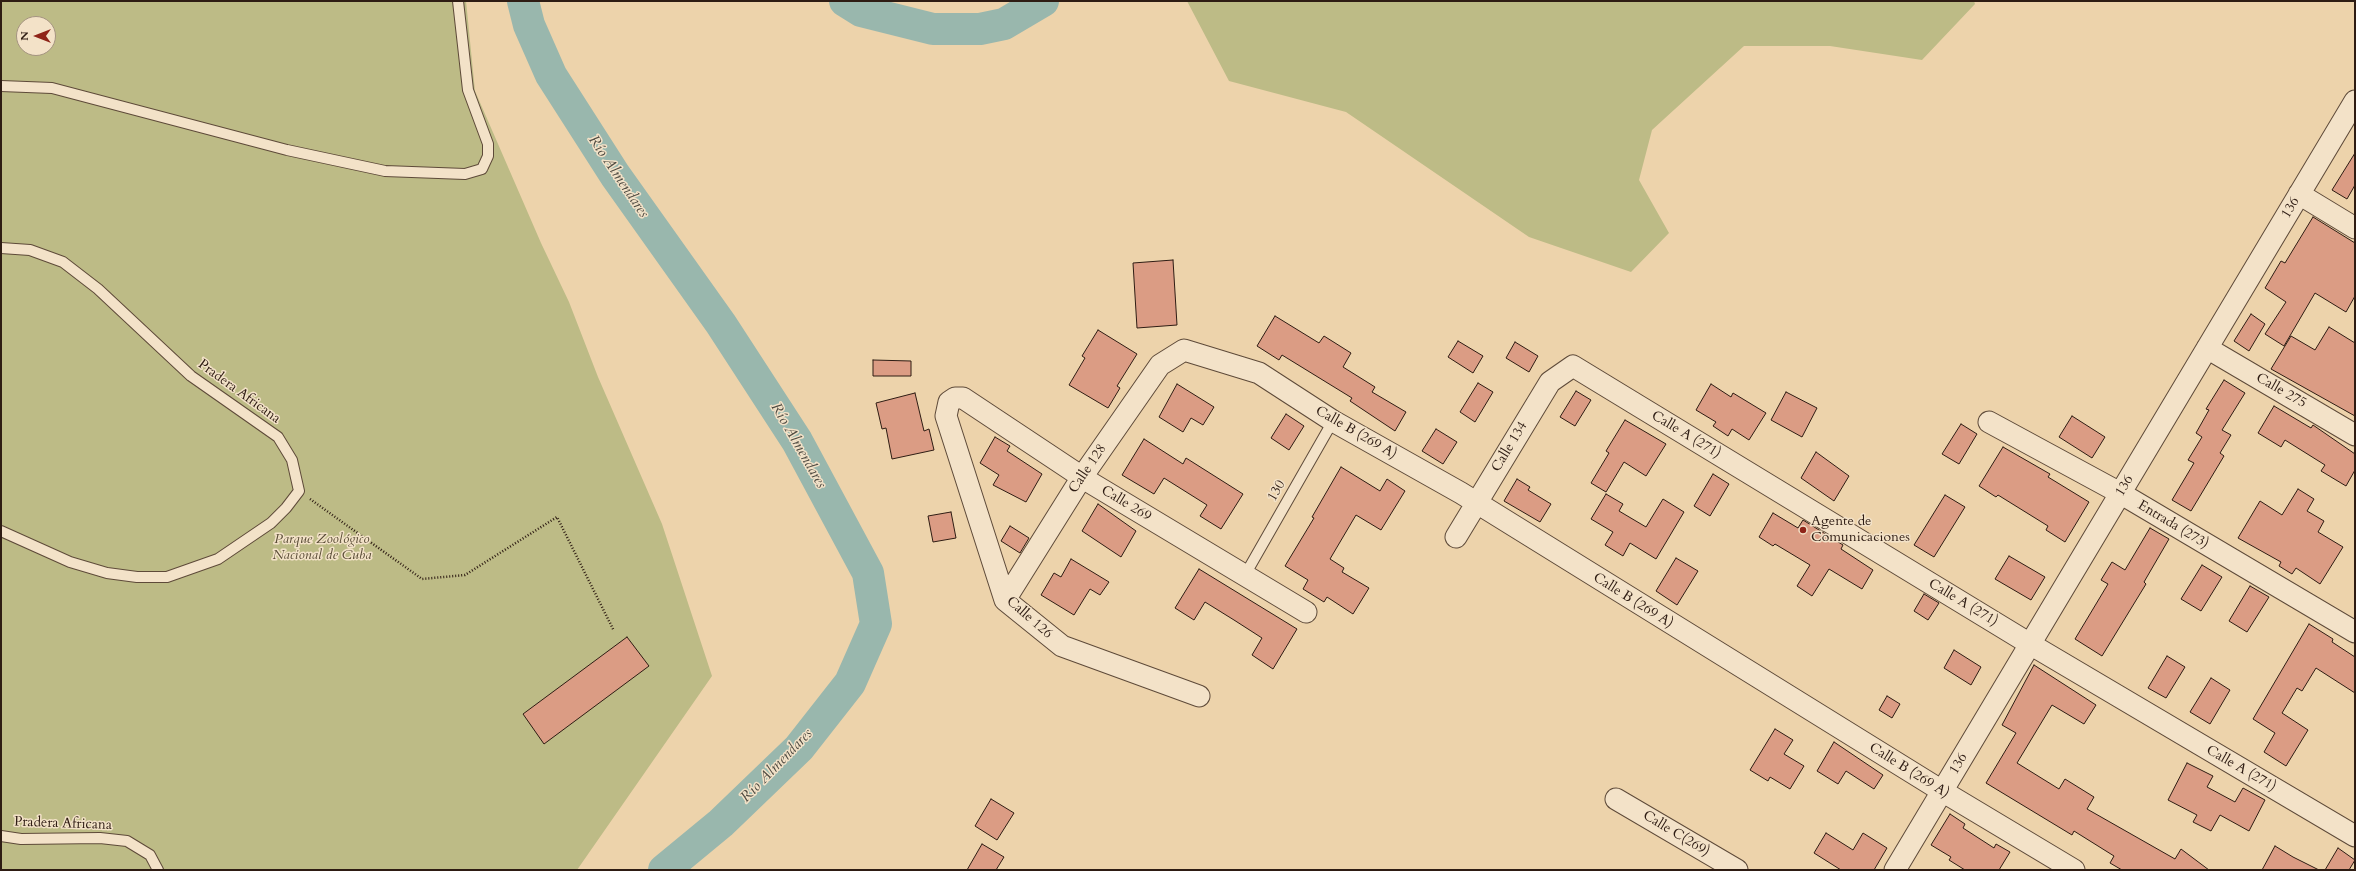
<!DOCTYPE html>
<meta charset="utf-8">
<style>
body{margin:0}
#map{position:relative;width:2356px;height:871px;overflow:hidden;background:#edd3ab;font-family:Cardo,serif}
canvas{display:block}
.frame{position:absolute;inset:0;border:2px solid #2e1c13;pointer-events:none}
.north{position:absolute;left:16px;top:16px;width:40px;height:40px;box-sizing:border-box;background:#f3e2c8;border:1px solid #a49380;border-radius:50%;rotate:270deg;font-size:11px;font-weight:700;line-height:16px;text-align:center;color:#2e1c13}
.north::after{content:'';display:block;margin:auto;width:14px;height:18px;background:#8f2418;clip-path:polygon(50% 0,100% 100%,50% 72%,0 100%)}
</style>
<div id="map">
<canvas width="2356" height="871"></canvas>
<div class="frame"></div>
<div class="north">N</div>
</div>
<script>
const ctx = document.querySelector('canvas').getContext('2d');
ctx.lineJoin = 'round';
function paint(path, color) { ctx.fillStyle = color; ctx.fill(path, 'evenodd'); }
const poly = rows => new Path2D(rows.map(r => 'M' + r).join(''));
function trace(path, color, width, dash) { ctx.strokeStyle = color; ctx.lineWidth = width; ctx.lineCap = dash ? 'butt' : 'round'; ctx.setLineDash(dash || []); ctx.stroke(path); }
function label(font, color, halo, rows, align = 'center') {
  ctx.font = font + ' Cardo,serif'; ctx.lineWidth = 3; ctx.setLineDash([]); ctx.textBaseline = 'middle'; ctx.strokeStyle = halo; ctx.fillStyle = color; for (const [text, x, y, turn = 0] of rows) {
    ctx.save(); ctx.translate(x, y); ctx.rotate((+turn || 0) * Math.PI / 180); ctx.textAlign = isNaN(turn) ? turn : align; if (halo) ctx.strokeText(text, 0, 0); ctx.fillText(text, 0, 0); ctx.restore();
  }
}
const green = poly([
 [1,1,466,1,475,91,541,243,569,302,598,377,662,524,712,676,577,870,1,870],
 [24,24,48,24,48,48,24,48],
 [1187,1,1974,1,1975,4,1922,60,1830,46,1744,46,1652,130,1639,180,1669,233,1631,272,1529,237,1346,112,1229,81]
]);
const river = poly([
 [523,1,529,25,551,75,615,175,721,324,797,441,868,573,876,624,850,683,799,748,721,823,664,870],
 [845,1,861,11,933,29,980,29,1004,24,1043,1]
]);
const building = poly([
 [2355,153,2355,185,2347,199,2332,190,2355,153],
 [2313,217,2355,243,2355,296,2346,312,2315,293,2284,346,2265,334,2286,302,2265,288,2281,261,2285,263,2313,217],
 [1173,260,1177,325,1137,328,1133,263,1173,260],
 [2251,314,2265,324,2249,351,2234,341,2251,314],
 [1275,316,1319,343,1324,336,1351,353,1343,367,1375,387,1372,392,1406,412,1395,431,1350,401,1352,398,1282,355,1279,360,1257,346,1275,316],
 [2329,327,2355,343,2355,416,2271,369,2291,336,2315,350,2329,327],
 [1098,330,1137,354,1117,386,1120,388,1108,408,1069,385,1085,358,1082,356,1098,330],
 [1458,341,1483,356,1473,373,1448,357,1458,341],
 [1515,342,1538,356,1529,372,1506,358,1515,342],
 [873,360,911,361,911,376,873,376,873,360],
 [2224,380,2245,393,2222,430,2231,435,2220,453,2224,456,2191,511,2172,500,2194,463,2188,460,2202,437,2196,433,2209,410,2206,409,2224,380],
 [1478,383,1493,392,1475,422,1460,412,1478,383],
 [1177,384,1214,407,1203,425,1191,418,1183,432,1159,417,1177,384],
 [1711,384,1731,397,1733,393,1766,413,1749,440,1732,429,1728,436,1713,426,1716,422,1696,410,1711,384],
 [1576,391,1591,400,1575,426,1560,417,1576,391],
 [1786,392,1817,408,1802,437,1771,420,1786,392],
 [915,393,924,431,929,429,934,450,892,459,886,428,882,429,876,403,915,393],
 [2274,406,2311,428,2313,425,2355,454,2355,470,2346,486,2321,471,2325,465,2285,440,2281,447,2258,433,2274,406],
 [1286,414,1304,426,1289,450,1271,438,1286,414],
 [2072,416,2105,437,2092,458,2059,437,2072,416],
 [1625,420,1666,444,1646,476,1624,462,1606,492,1591,483,1609,453,1606,451,1625,420],
 [1961,424,1977,434,1959,464,1942,454,1961,424],
 [1436,429,1457,442,1443,464,1422,451,1436,429],
 [995,437,1010,446,1007,451,1042,474,1026,502,993,485,999,475,980,463,995,437],
 [1144,439,1183,464,1186,458,1243,494,1221,529,1200,516,1207,505,1164,478,1154,494,1122,475,1144,439],
 [2003,447,2050,474,2048,477,2089,502,2065,542,2046,530,2048,526,1998,495,1996,497,1979,486,2003,447],
 [1816,452,1849,476,1834,501,1801,478,1816,452],
 [1341,467,1380,491,1387,479,1405,491,1381,530,1356,515,1330,559,1344,568,1342,572,1369,588,1353,614,1327,597,1324,602,1303,589,1308,580,1285,566,1314,518,1312,517,1341,467],
 [1713,474,1729,484,1710,516,1694,506,1713,474],
 [1517,479,1530,487,1528,490,1551,504,1540,522,1504,501,1517,479],
 [2298,489,2314,499,2307,511,2324,521,2318,532,2343,547,2320,584,2296,568,2292,574,2279,566,2281,562,2238,538,2260,501,2282,515,2298,489],
 [1606,494,1623,504,1619,511,1646,527,1663,499,1684,512,1656,559,1630,543,1623,556,1605,545,1613,532,1591,519,1606,494],
 [1945,495,1965,507,1934,557,1914,545,1945,495],
 [1098,504,1136,531,1121,557,1082,531,1098,504],
 [951,512,956,538,933,542,928,516,951,512],
 [1773,513,1798,528,1803,520,1843,545,1841,549,1873,570,1862,589,1829,569,1812,596,1797,586,1810,565,1775,544,1773,546,1759,537,1773,513],
 [1010,526,1029,538,1020,553,1001,541,1010,526],
 [2150,528,2169,539,2144,582,2146,584,2102,656,2075,639,2108,584,2101,580,2112,562,2125,570,2150,528],
 [2009,556,2045,577,2031,600,1995,579,2009,556],
 [1676,558,1698,571,1677,605,1656,591,1676,558],
 [1071,559,1109,582,1100,595,1090,589,1074,615,1041,595,1054,573,1061,577,1071,559],
 [2202,565,2222,577,2201,611,2181,599,2202,565],
 [1199,569,1297,629,1273,669,1252,655,1262,638,1234,620,1205,602,1194,620,1175,608,1199,569],
 [2250,586,2269,597,2247,632,2229,621,2250,586],
 [1924,594,1939,603,1928,620,1914,611,1924,594],
 [2309,624,2333,639,2332,642,2355,657,2355,693,2316,668,2302,691,2297,688,2282,713,2308,730,2286,766,2264,752,2275,733,2253,719,2309,624],
 [627,637,649,666,544,744,523,714,627,637],
 [1954,650,1981,667,1971,685,1944,668,1954,650],
 [2167,656,2185,667,2166,698,2148,688,2167,656],
 [2034,665,2096,705,2084,724,2052,705,2017,763,2059,789,2065,779,2094,797,2087,809,2175,859,2181,849,2209,870,2122,870,2110,863,2114,856,2074,831,2072,835,1986,783,2016,733,2002,725,2034,665],
 [2211,678,2230,690,2210,724,2190,712,2211,678],
 [1887,696,1900,704,1892,718,1879,710,1887,696],
 [1775,729,1793,740,1784,754,1804,766,1790,789,1770,777,1768,781,1750,770,1775,729],
 [1834,742,1883,775,1874,789,1846,771,1838,784,1817,771,1834,742],
 [2187,763,2213,776,2207,787,2235,802,2243,788,2265,800,2249,831,2220,815,2211,831,2193,822,2197,815,2168,800,2187,763],
 [991,799,1014,813,997,840,975,826,991,799],
 [1950,814,1965,824,1963,828,1994,848,1996,844,2010,852,1999,870,1965,870,1949,860,1951,857,1931,845,1950,814],
 [1826,833,1853,850,1863,833,1887,848,1874,870,1841,870,1814,853,1826,833],
 [982,844,1004,857,996,870,967,870,982,844],
 [2275,846,2293,857,2319,870,2262,870,2275,846],
 [2338,848,2355,860,2349,870,2325,870,2338,848]
]);
const path = poly([
 [310,499,422,579,465,575,557,517,614,631]
]);
const lane = poly([
 [1,86,52,88,287,150,385,171,465,174,482,169,488,156,488,144,468,90,458,1],
 [1,248,30,250,63,262,98,289,191,376,278,437,292,460,299,491,286,508,271,523,218,559,167,577,137,577,107,573,70,562,1,531],
 [1245,575,1333,421],
 [1,836,21,839,100,838,127,841,150,855,158,870]
]);
const street = poly([
 [2299,194,2355,228],
 [2207,348,2355,435],
 [1989,422,2120,493,2355,632],
 [1456,537,1550,382,1573,366,2030,644,2355,836],
 [1005,600,1082,477,1160,365,1184,350,1259,373,1333,421,1461,493,1942,791,2074,870],
 [1199,696,1062,646,1005,600,946,416,949,402,955,398,963,398,1091,483,1306,612],
 [1616,799,1737,870],
 [1895,870,2355,101]
]);
const markers = [
 [1803,530,4,"#8f2418"]
];
const streetNames = [
 ["136",2291,208,-59],
 ["Calle 275",2281,391,30],
 ["Pradera Africana",239,392,36],
 ["Calle B (269 A)",1356,433,30],
 ["Calle A (271)",1686,435,31],
 ["Calle 134",1510,447,-59],
 ["Calle 128",1088,469,-56],
 ["136",2125,486,-59],
 ["130",1277,491,-60],
 ["Calle 269",1126,504,31],
 ["Entrada (273)",2173,525,31],
 ["Calle B (269 A)",1633,601,32],
 ["Calle A (271)",1963,603,31],
 ["Calle 126",1029,618,41],
 ["136",1959,764,-59],
 ["Calle A (271)",2241,769,30],
 ["Calle B (269 A)",1909,771,32],
 ["Pradera Africana",63,824,2],
 ["Calle C(269)",1676,834,31]
];
const poiNames = [
 ["Agente de",1811,522],
 ["Comunicaciones",1811,538]
];
const parkNames = [
 ["Parque Zoológico",322,540],
 ["Nacional de Cuba",322,556]
];
const waterNames = [
 ["Río Almendares",618,177,56],
 ["Río Almendares",798,446,60],
 ["Río Almendares",777,766,-46]
];
paint(green, '#bdbb86');
trace(river, '#99b7ad', 32);
paint(building, '#db9c84');
trace(building, '#2e1c13', 1);
trace(lane, '#5e4a39', 12);
trace(street, '#5e4a39', 23);
trace(path, '#2e1c13', 2.5, [1, 2]);
trace(lane, '#f3e2c8', 10);
trace(street, '#f3e2c8', 21);
for (const [x, y, r, color] of markers) { const dot = new Path2D(); dot.arc(x, y, r, 0, 2 * Math.PI); ctx.fillStyle = color; ctx.fill(dot); trace(dot, '#f3e2c8', 1.5); }
label('14px', '#2e1c13', '#f3e2c8', streetNames);
label('14px', '#2e1c13', '#f3e2c8', poiNames, 'left');
label('italic 14px', '#594c36', '#f3e2c8', parkNames);
label('italic 15px', '#4e4a41', '#f3e2c8', waterNames);
</script>
